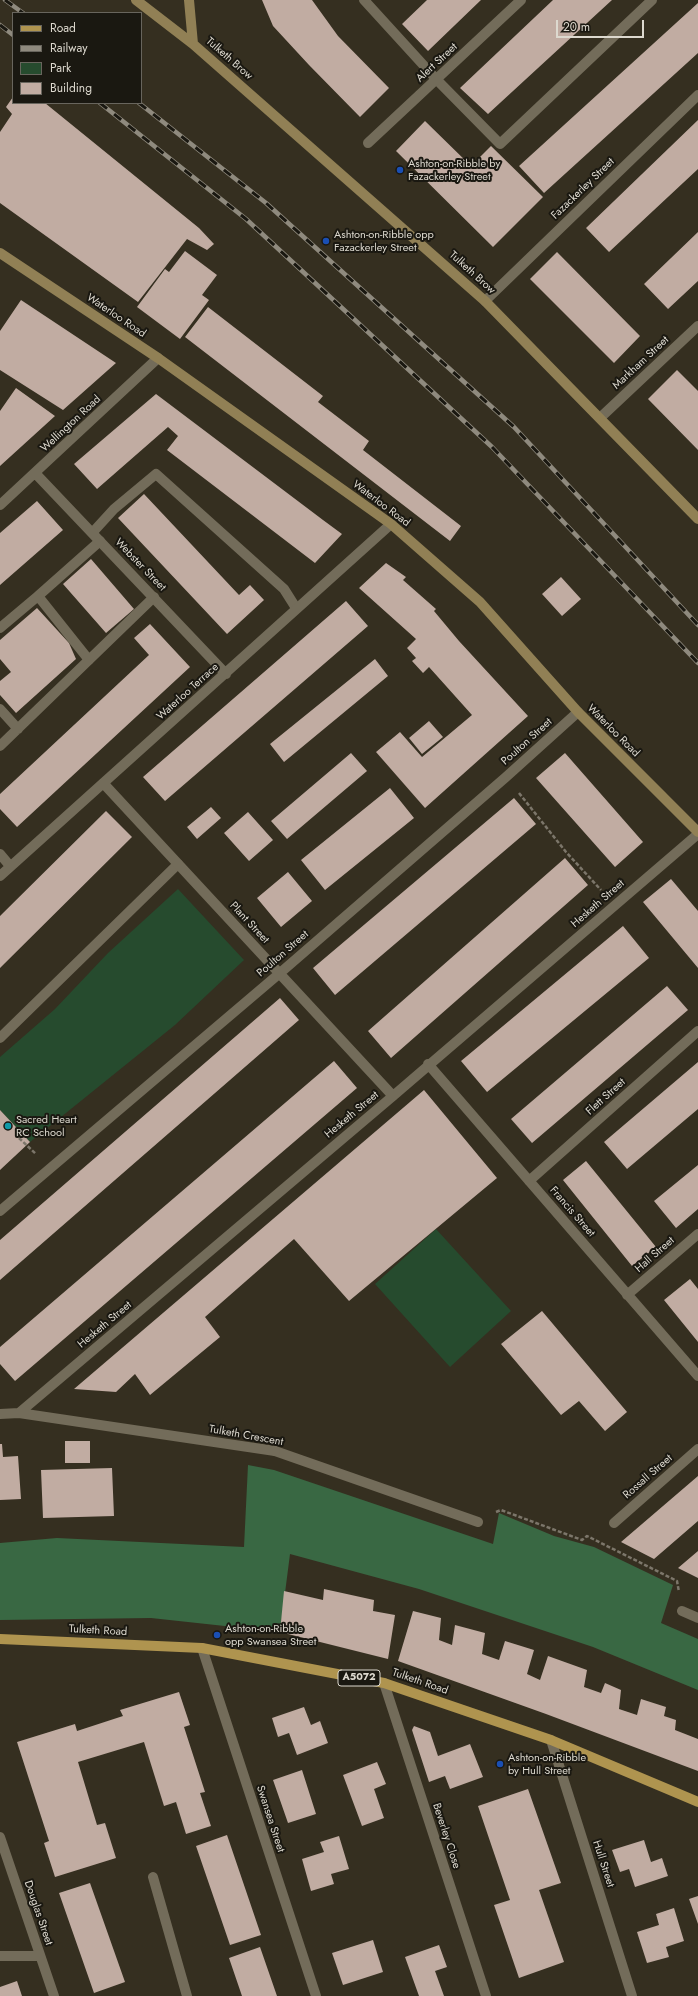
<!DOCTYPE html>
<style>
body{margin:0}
#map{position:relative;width:698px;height:1996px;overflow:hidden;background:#352f20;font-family:Jost,sans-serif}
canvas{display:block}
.legend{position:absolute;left:12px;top:12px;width:130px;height:92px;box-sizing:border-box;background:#1a1811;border:1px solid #68655d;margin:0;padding:5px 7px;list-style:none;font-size:12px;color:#ddd9cf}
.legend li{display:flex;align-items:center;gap:8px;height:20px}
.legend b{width:20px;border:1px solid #68655d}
.scale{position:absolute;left:556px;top:20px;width:88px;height:18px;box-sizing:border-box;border:2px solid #ddd9cf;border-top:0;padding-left:5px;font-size:12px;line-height:14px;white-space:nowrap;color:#ddd9cf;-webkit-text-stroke:3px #1a1811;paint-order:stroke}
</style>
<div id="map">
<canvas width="698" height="1996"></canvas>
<ul class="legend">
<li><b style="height:5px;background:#af944f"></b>Road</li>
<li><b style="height:5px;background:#8f8a7e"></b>Railway</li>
<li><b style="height:11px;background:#264b2e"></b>Park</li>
<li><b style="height:11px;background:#c1aca2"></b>Building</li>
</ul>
<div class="scale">20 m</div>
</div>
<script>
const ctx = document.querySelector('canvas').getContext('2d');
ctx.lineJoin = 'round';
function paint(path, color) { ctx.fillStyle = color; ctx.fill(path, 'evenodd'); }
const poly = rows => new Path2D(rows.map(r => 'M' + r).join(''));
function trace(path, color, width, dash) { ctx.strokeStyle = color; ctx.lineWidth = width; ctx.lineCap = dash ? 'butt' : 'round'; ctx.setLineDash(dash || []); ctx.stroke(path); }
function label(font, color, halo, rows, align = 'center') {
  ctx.font = font + ' Jost,sans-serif'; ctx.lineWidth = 4; ctx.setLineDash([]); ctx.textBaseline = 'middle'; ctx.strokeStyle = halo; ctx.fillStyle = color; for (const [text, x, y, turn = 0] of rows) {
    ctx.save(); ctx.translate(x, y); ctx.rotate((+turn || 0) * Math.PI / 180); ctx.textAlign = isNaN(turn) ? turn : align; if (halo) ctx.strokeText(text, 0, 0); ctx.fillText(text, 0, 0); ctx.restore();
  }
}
const green = poly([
 [178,889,244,960,175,1025,30,1142,0,1110,0,1057,55,1009,108,953],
 [436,1229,511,1311,450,1367,375,1284]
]);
const forest = poly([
 [248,1465,274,1470,493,1544,499,1513,554,1536,594,1547,673,1585,661,1623,698,1639,698,1690,593,1647,419,1589,290,1554,280,1632,151,1618,0,1620,0,1543,57,1538,244,1547]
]);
const building = poly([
 [262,0,312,0,338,36,389,88,360,117,309,65,273,26],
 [427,0,481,0,428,51,402,24],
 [553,0,612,0,488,114,460,88],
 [698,3,698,53,544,193,519,166],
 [13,97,13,103,45,103,199,228,214,244,207,250,187,239,138,302,0,203,0,132,12,114,6,107],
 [698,120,698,169,609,252,586,228],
 [425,121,471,166,491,146,543,197,493,247,396,151],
 [698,232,698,281,668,309,644,284],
 [185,251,217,275,202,295,209,300,180,339,137,307,165,269,169,272],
 [557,252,640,336,614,363,530,279],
 [21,300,116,363,63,410,0,370,0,331],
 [208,307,323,396,318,402,369,441,363,450,461,526,450,541,185,337],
 [677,370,698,391,698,450,648,399],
 [16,388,55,416,0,466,0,411],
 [156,394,323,520,342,534,315,563,167,450,178,436,168,427,97,489,74,464],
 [144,494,239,595,250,585,264,600,227,634,118,518],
 [37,501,63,530,0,585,0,533],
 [91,559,134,609,106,633,63,584],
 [386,563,406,577,403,580,436,609,434,611,459,641,528,716,425,808,376,752,400,732,422,757,472,715,429,667,423,673,412,661,416,658,407,648,416,639,359,588],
 [561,577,581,599,562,616,542,594],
 [346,601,368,626,165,801,143,777],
 [37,608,69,643,76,659,16,713,0,695,0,681,11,672,0,659,0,640],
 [150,624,190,667,17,827,0,809,0,794,149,655,134,638],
 [375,659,388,676,284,762,270,744],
 [429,721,443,737,422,754,409,738],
 [351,753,367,771,287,839,271,821],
 [565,753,643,842,615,867,536,778],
 [390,788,414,818,325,890,301,860],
 [514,798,536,824,335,995,313,968],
 [211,807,221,818,197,839,187,827],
 [106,811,132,837,0,968,0,916],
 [248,812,273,840,249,861,224,833],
 [565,858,588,885,391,1058,368,1031],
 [288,872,312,901,281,927,257,898],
 [671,879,698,911,698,968,643,902],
 [623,926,649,958,487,1092,461,1061],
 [667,986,688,1010,532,1143,511,1119],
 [280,998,299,1020,0,1280,0,1240],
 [334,1061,357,1088,15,1381,0,1364,0,1347],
 [698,1062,698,1109,627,1169,604,1142],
 [424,1090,497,1178,349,1301,294,1239,205,1317,220,1337,150,1395,135,1374,116,1392,74,1389],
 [0,1110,30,1142,0,1170],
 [586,1161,656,1247,632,1266,563,1180],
 [698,1165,698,1209,676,1228,654,1201],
 [690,1279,698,1289,698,1342,664,1300],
 [542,1311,627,1412,605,1431,579,1401,561,1415,501,1344],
 [65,1441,90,1441,90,1463,65,1463],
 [0,1444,2,1444,3,1457,18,1456,21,1499,0,1500],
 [112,1468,114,1516,43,1518,41,1470],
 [698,1476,698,1521,654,1559,621,1542],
 [698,1551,698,1578,678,1568],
 [324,1589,374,1600,373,1611,395,1615,388,1659,280,1632,284,1591,323,1600],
 [413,1611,441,1618,439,1640,452,1645,455,1625,485,1633,482,1654,499,1660,505,1641,534,1650,527,1674,540,1680,548,1656,587,1670,584,1687,601,1693,605,1683,621,1690,619,1709,637,1715,641,1699,666,1707,664,1716,676,1720,675,1730,698,1739,698,1771,546,1714,398,1661],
 [179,1692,190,1725,184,1727,205,1792,200,1793,211,1826,186,1834,176,1802,164,1806,144,1742,78,1762,97,1825,105,1823,116,1858,55,1877,44,1843,49,1841,17,1742,75,1724,77,1731,123,1716,120,1710],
 [304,1707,311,1725,320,1721,328,1743,297,1755,289,1733,278,1737,272,1718],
 [414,1726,430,1732,438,1756,470,1744,483,1777,450,1789,445,1776,429,1782,412,1730],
 [377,1762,386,1784,374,1789,384,1818,362,1826,343,1775],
 [302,1770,316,1814,288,1823,273,1780],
 [528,1789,561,1883,539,1890,564,1962,519,1978,494,1905,510,1900,478,1806],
 [227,1835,261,1935,230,1945,196,1846],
 [339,1836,349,1869,331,1874,334,1884,311,1891,302,1859,324,1852,320,1842],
 [644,1840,651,1862,662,1858,668,1876,635,1887,629,1869,620,1872,612,1850],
 [90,1883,125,1982,94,1993,59,1893],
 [698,1896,698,1924,689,1899],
 [674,1908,684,1941,666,1947,669,1957,647,1963,637,1932,659,1925,656,1914],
 [373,1940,383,1972,343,1985,332,1953],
 [439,1945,447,1967,435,1971,444,1996,419,1996,405,1957],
 [260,1947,277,1996,242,1996,229,1958],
 [17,1981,22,1996,0,1996,0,1987]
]);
const path = poly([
 [519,793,566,852,601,890],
 [19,1138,36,1154],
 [496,1512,501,1510,582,1540,587,1536,677,1581,679,1592]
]);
const lane = poly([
 [364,0,437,80,500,144,652,0],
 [93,532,114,509,156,474,284,589,296,608],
 [38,596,89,660],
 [0,628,38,596,100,541],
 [0,709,18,729],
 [0,746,154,597],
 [0,1038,178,864],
 [275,1451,478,1522],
 [153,1877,187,1996]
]);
const street = poly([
 [368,143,521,0],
 [485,301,698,95],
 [601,417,698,326],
 [36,474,226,674],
 [0,505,158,358],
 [104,784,393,1096],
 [0,854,10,866],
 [0,876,391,524],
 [428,1064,698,1376],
 [529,1181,698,1031],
 [0,1211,280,973,506,777,578,712],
 [627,1295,698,1234],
 [19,1413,393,1096,698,834],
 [0,1414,19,1413,275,1451],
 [614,1523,698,1449],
 [682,1611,698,1618],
 [202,1648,316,1996],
 [384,1683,486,1996],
 [551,1740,632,1996],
 [0,1837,54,1996],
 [0,1956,40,1956]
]);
const secondary = poly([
 [136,0,193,44,485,301,698,519],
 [189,0,193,44],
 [0,253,158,358,391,524,480,602,578,712,698,832]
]);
const primary = poly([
 [0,1639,202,1648,384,1683,551,1740,698,1802]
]);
const rail = poly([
 [5,0,23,13],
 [0,25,13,35],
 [100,103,246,219,492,447,698,663],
 [139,103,266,203,514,427,698,625]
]);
const markers = [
 [400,170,4,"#1a4fb4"],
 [326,241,4,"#1a4fb4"],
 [8,1126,4,"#0f9aa8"],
 [217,1635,4,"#1a4fb4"],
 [500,1764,4,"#1a4fb4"]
];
const shields = [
 [359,1678,42]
];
const shieldNames = [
 ["A5072",359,1678]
];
const streetNames = [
 ["Tulketh Brow",229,59,41],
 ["Alert Street",437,63,-43],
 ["Fazackerley Street",583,189,-44],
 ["Tulketh Brow",472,273,42],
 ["Waterloo Road",116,316,34],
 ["Markham Street",641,363,-43],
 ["Wellington Road",71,424,-43],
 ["Waterloo Road",381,504,37],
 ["Webster Street",140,565,46],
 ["Waterloo Terrace",188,692,-42],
 ["Waterloo Road",613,731,45],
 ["Poulton Street",527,742,-42],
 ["Hesketh Street",598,904,-41],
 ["Plant Street",249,923,47],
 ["Poulton Street",283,954,-41],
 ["Flett Street",606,1097,-42],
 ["Hesketh Street",352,1115,-40],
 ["Francis Street",572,1212,49],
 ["Hall Street",655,1255,-41],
 ["Hesketh Street",105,1325,-40],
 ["Tulketh Crescent",246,1436,10],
 ["Rossall Street",648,1477,-41],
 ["Tulketh Road",98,1631,3],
 ["Tulketh Road",420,1682,19],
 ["Swansea Street",270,1819,72],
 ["Beverley Close",446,1836,72],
 ["Hull Street",603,1864,72],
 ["Douglas Street",38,1913,71]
];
const poiNames = [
 ["Ashton-on-Ribble by",408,164],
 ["Fazackerley Street",408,177],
 ["Ashton-on-Ribble opp",334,235],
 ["Fazackerley Street",334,248],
 ["Sacred Heart",16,1120],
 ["RC School",16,1133],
 ["Ashton-on-Ribble",225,1629],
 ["opp Swansea Street",225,1642],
 ["Ashton-on-Ribble",508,1758],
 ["by Hull Street",508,1771]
];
paint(green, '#264b2e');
paint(forest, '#396843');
paint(building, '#c1aca2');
trace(path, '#7c766a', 2.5, [4, 2]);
trace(lane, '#736c5a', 10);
trace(street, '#736c5a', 10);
trace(secondary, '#918055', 10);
trace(primary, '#af944f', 10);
trace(rail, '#8f8a7e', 4.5);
trace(rail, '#1a1811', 3, [9]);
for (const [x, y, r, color] of markers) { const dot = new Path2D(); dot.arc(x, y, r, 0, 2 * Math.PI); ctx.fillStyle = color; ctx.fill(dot); trace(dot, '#1a1811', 1.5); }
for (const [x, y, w] of shields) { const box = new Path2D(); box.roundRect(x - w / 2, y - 8, w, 16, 3); ctx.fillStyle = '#1a1811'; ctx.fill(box); trace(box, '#ddd9cf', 1); }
label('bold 10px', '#ddd9cf', null, shieldNames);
label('11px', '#ddd9cf', '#1a1811', streetNames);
label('11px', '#ddd9cf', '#1a1811', poiNames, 'left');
</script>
